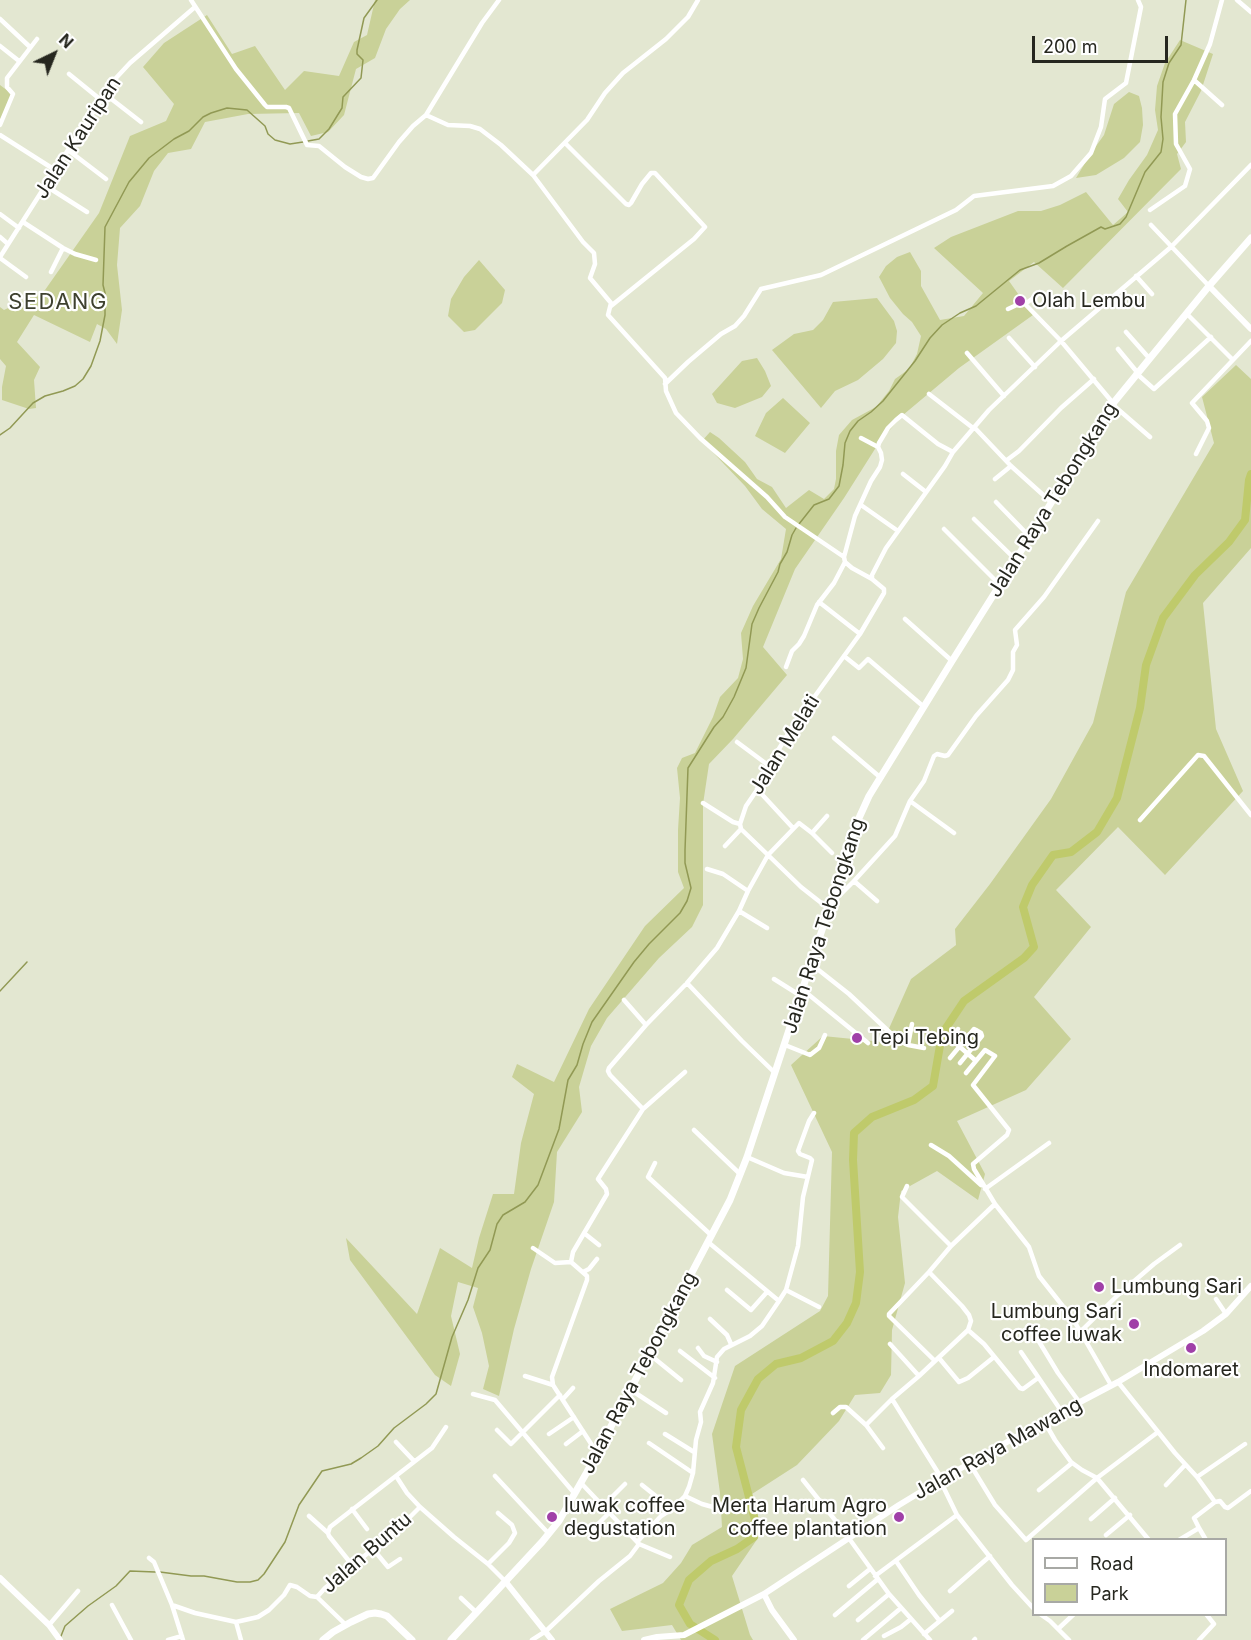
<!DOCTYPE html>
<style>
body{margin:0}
#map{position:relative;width:1251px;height:1640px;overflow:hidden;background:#e3e7d1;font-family:Inter,sans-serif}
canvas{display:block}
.legend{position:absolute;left:1032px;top:1538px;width:195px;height:78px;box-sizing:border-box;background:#fff;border:2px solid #a8a9a5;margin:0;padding:8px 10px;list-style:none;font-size:18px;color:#26271f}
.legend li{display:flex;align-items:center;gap:12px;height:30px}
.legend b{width:30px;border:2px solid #a8a9a5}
.north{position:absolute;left:24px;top:24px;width:60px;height:60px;-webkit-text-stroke:4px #fff;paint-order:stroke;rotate:43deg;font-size:16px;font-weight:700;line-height:24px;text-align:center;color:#26271f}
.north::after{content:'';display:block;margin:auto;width:21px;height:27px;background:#26271f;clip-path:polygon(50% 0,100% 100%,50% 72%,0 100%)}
.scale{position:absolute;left:1032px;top:36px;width:136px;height:27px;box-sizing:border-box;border:3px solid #26271f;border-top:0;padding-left:8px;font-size:18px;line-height:21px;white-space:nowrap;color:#26271f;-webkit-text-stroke:4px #fff;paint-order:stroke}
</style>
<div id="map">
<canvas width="1251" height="1640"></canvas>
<ul class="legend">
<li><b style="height:8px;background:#fff"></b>Road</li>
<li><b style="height:16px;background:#c9d198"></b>Park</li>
</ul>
<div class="north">N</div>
<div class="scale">200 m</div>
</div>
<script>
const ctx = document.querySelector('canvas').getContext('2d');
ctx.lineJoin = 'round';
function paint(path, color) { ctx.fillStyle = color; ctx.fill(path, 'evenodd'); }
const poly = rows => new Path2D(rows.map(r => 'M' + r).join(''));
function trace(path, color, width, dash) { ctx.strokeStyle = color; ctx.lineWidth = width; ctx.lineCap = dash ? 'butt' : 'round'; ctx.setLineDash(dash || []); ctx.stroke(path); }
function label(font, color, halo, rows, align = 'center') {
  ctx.font = font + ' Inter,sans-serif'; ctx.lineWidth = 4.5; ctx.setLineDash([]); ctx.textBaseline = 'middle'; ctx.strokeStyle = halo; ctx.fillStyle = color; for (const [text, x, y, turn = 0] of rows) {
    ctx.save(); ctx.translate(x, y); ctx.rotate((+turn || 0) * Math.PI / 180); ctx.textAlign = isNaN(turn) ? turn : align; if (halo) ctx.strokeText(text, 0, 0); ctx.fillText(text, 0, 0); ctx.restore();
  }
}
const green = poly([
 [375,0,410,0,400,9,386,29,375,58,356,69,344,115,328,132,311,136,299,113,248,114,205,122,191,149,168,153,154,171,140,206,120,228,117,265,122,310,117,344,106,329,97,324,90,342,34,315,17,342,40,367,34,380,36,408,29,409,2,400,2,387,6,366,0,359,0,307,4,310,45,290,99,213,130,136,166,121,174,104,143,67,164,43,207,15,232,54,255,46,285,90,304,71,339,76,354,42,367,35],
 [1180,40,1213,54,1201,91,1185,122,1186,142,1177,154,1181,169,1063,288,1034,262,1009,281,1033,315,959,368,903,415,880,441,844,498,795,569,763,647,787,675,733,739,709,764,703,804,703,905,692,927,659,958,607,1018,591,1046,579,1087,582,1112,557,1152,554,1202,531,1269,514,1329,499,1396,483,1389,489,1366,482,1333,473,1307,478,1288,458,1282,451,1316,460,1354,451,1386,435,1375,350,1260,346,1238,417,1314,440,1248,472,1268,479,1238,493,1194,514,1194,521,1143,534,1094,512,1077,517,1064,554,1082,589,1009,645,926,684,888,678,872,678,830,680,798,677,768,682,758,695,753,713,717,720,697,738,678,743,659,741,633,753,606,781,559,786,529,762,509,745,486,702,441,710,432,719,438,745,462,757,479,772,487,786,508,809,490,824,499,834,489,836,479,836,451,839,435,852,420,876,407,889,391,895,379,909,369,917,354,921,336,912,322,903,314,890,298,879,277,886,266,897,257,910,252,921,271,921,286,940,320,964,316,983,293,934,248,951,237,1018,211,1041,211,1060,205,1086,192,1113,225,1128,212,1118,199,1129,180,1147,155,1158,130,1155,110,1157,86,1165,63],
 [0,85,12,94,0,120],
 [1129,92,1139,96,1142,108,1143,125,1140,142,1124,158,1096,175,1076,178,1091,153,1104,135,1114,104],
 [479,260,505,290,502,303,475,330,464,332,448,316,451,299,464,277],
 [877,298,894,321,897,331,896,343,883,359,858,380,835,391,821,408,772,350,794,334,813,330,823,320,833,302],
 [757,358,765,371,771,386,762,397,735,408,717,403,712,394,742,361],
 [1236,365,1251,379,1251,548,1203,603,1216,729,1243,791,1165,875,1118,827,1056,890,1091,927,1034,997,1071,1039,1026,1090,957,1121,985,1174,978,1200,937,1171,901,1191,898,1217,905,1283,892,1330,891,1375,880,1393,855,1395,839,1421,797,1465,752,1494,758,1538,732,1576,750,1635,753,1640,681,1640,672,1625,622,1631,610,1609,663,1583,681,1563,692,1545,722,1527,720,1493,712,1434,735,1366,820,1311,828,1296,832,1152,791,1065,823,1036,883,1042,911,979,956,945,955,929,990,884,1051,799,1093,723,1126,592,1214,443,1202,397],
 [783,398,810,423,785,453,755,436,766,413]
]);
const stream = poly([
 [308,141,319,139,329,129,342,108,343,97,361,78,363,60,357,54,357,50,364,18,377,0],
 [0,435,10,428,33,403,45,396,63,391,75,386,83,379,91,366,100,341,105,315,105,293,103,285,105,227,129,182,149,158,174,139,189,131,203,117,211,113,227,108,247,110,265,126,268,134,275,140,290,144,303,142],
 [799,524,814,505,829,499,839,486,843,465,845,443,850,431,858,421,871,412,883,401,915,361,930,338,942,325,960,313,976,306,1020,270,1039,263,1067,246,1101,227,1105,229,1120,224,1126,217,1145,172,1161,152,1163,139,1161,117,1163,82,1169,63,1181,45,1186,0],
 [0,991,27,962],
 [160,1572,191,1576,204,1576,237,1582,250,1582,258,1580,264,1574,285,1542,299,1505,322,1471,351,1464,361,1458,378,1446,394,1428,426,1404,436,1394,452,1337,468,1300,478,1268,490,1250,497,1224,503,1215,525,1202,538,1185,559,1129,568,1080,577,1065,583,1044,592,1022,634,962,649,944,680,913,687,901,691,888,685,863,685,850,688,768,714,727,723,717,734,697,746,668,752,624,759,608,778,572,780,564,787,552,792,535,796,528],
 [61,1636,65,1626,88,1606,116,1586,130,1571,155,1572]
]);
const river = poly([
 [715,1640,690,1624,679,1605,689,1580,711,1561,737,1549,754,1537,755,1520,736,1447,741,1410,758,1379,776,1364,801,1358,833,1341,847,1323,856,1303,860,1272,853,1160,854,1133,872,1117,914,1100,933,1086,942,1034,964,1001,1024,958,1034,947,1023,907,1032,885,1053,855,1071,852,1097,832,1117,798,1140,708,1146,665,1163,618,1195,575,1229,542,1245,520,1249,480,1251,474]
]);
const street = poly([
 [191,0,236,69,265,105,267,107,286,107,289,108,307,145,319,146,345,167,361,177,368,179,373,178,399,142,413,126,426,115,448,125,470,126,480,129,501,145,533,175,583,242,594,253,595,264,590,278,611,303,608,315,665,378,666,391,676,413,700,438,767,497,785,517,844,557,845,562,852,568,872,579],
 [1237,0,1251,12],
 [0,19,30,47],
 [0,46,19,61],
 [69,74,101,100],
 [1194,80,1222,105],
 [105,94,141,122],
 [426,115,482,23,499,0],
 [0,125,13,94,7,87,7,78,37,39],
 [0,135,55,170],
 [565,143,626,204,629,205,631,203,642,184,651,173,655,173,705,227,694,239,611,306],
 [68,150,106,179],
 [533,175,587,120,605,93,623,73,666,39,688,17,698,0],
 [46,186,87,212],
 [1150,210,1185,186,1190,169,1176,144,1175,114,1194,80,1210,44,1222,0],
 [0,214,19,228],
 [23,222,63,248,75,254,96,260],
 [1151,225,1209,286],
 [0,237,8,244],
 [0,257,68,150,116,78,130,63,195,7],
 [0,258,26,277],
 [51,272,63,248],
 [1136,276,1152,294],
 [1025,304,1036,296],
 [1008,309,1021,303,1025,304,1061,341,1113,403],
 [1186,313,1233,360],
 [1126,332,1149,358],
 [1009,338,1035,367],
 [1118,349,1137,372],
 [967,353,1004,396],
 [1136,373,1154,389,1211,337],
 [665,384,688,362,721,334,735,326,744,316,761,289,821,275,956,210,974,196,1053,186,1071,176,1091,153,1101,127,1105,99,1126,83,1141,7,1138,0],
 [929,394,973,428],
 [1112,404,1150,437],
 [974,427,1011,466,1051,502],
 [861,438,878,447],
 [1196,454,1209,428,1207,421,1192,403,1251,341],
 [1007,460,1019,451,1061,408,1094,379],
 [903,474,926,492],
 [995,479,1011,466],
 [996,502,1030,537],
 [861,505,898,531],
 [974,519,1016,560],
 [944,529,1000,585],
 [844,557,855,516,871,481,880,467,882,460,881,453,878,447,879,443,888,428,896,420,902,415,938,444,953,452],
 [819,602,860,634],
 [905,619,952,661],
 [844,656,859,668,868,659,924,707],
 [786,667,792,651,799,644,804,636,817,605,834,583,845,562],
 [834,738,881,778],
 [737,742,772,768],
 [757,789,793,828],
 [910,801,954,833],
 [703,803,733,822,740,824],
 [1140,820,1198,755,1204,756,1251,815],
 [812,833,827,816],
 [725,846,741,829],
 [707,869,723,874,748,891],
 [854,881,877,901],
 [834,895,841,894,854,881,895,836,910,801,924,781,934,756,937,754,945,756,948,755,976,716,1008,680,1013,670,1013,652,1017,645,1015,630,1044,597,1098,521],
 [829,909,801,887,768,855,799,823,812,833,832,853],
 [739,911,767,928],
 [811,964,849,994,899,1041,908,1045,924,1048],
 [774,979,801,996],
 [687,983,742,1041,775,1073],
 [803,990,868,1043],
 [624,1000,646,1025],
 [958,1029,952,1040,976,1061],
 [785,1045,810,1055,819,1048,825,1035],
 [908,1045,912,1024],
 [950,1058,974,1029,976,1030,981,1033,982,1036,960,1063],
 [966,1073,985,1050,995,1056,973,1085,1009,1130,1007,1135,973,1164,974,1169,995,1204,1029,1247,1039,1276,1073,1319,1111,1385],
 [643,1109,685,1072],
 [694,1130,740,1174],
 [931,1145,949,1156,981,1185],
 [747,1157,784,1173,808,1177],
 [655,1163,648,1177,711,1235],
 [907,1186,902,1197,951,1246],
 [985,1189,1049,1143],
 [584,1233,599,1245],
 [533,1248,555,1263,571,1262],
 [583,1272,589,1269,597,1259],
 [929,1272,962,1306,969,1315,971,1321,968,1330,919,1376,892,1399,942,1479],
 [727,1290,751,1310,767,1292],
 [786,1290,819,1307],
 [1216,1299,1226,1314],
 [779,1301,786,1290,798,1246,803,1197,812,1160,810,1158,800,1154,798,1151,809,1121,814,1113],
 [710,1319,727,1335,731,1344],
 [1029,1325,1058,1373,1080,1403],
 [968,1330,984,1344,1020,1388,1023,1389,1038,1378],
 [1080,1332,1118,1295,1154,1264,1180,1245],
 [890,1344,919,1376],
 [698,1348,704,1356,717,1362],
 [680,1351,715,1378],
 [1021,1352,1062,1412],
 [649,1354,681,1380],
 [939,1358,959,1382,968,1378,994,1357],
 [935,1361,889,1316,889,1314,929,1272,951,1246,995,1204],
 [525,1376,553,1385],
 [1118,1382,1175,1453,1197,1477,1215,1502],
 [631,1390,666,1413],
 [473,1394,495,1400,575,1494],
 [563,1399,573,1388],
 [833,1413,840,1407,846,1407,866,1425,883,1448],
 [1044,1421,1055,1440,1071,1462,1082,1470,1097,1478,1158,1432],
 [866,1425,892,1399],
 [497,1430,511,1444,560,1395],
 [549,1434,574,1417],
 [665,1434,694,1452],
 [396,1442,414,1461],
 [649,1443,693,1473],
 [566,1444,583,1431],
 [597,1453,553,1385,552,1377,587,1280,587,1276,571,1262,573,1252,607,1194,606,1189,598,1179,643,1109,610,1075,608,1071,609,1068,646,1025,687,983,717,948,739,911,748,891,768,855,741,829,740,824,746,806,772,768,777,752,791,729,860,634,884,593,884,589,872,579,872,575,886,548,945,466,953,452,989,410,1061,341,1171,247,1251,165],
 [970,1464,995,1505,1026,1540,1097,1478,1149,1540],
 [396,1476,407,1493,420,1507,454,1537,488,1564,505,1581],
 [495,1476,549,1534],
 [1197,1477,1245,1444],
 [803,1480,843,1530,889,1594,930,1640],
 [940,1480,957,1515,1012,1585,1034,1609],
 [581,1483,639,1544,670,1557],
 [642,1485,672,1509],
 [1166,1485,1185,1465],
 [1039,1490,1072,1463],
 [685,1496,702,1504,727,1511],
 [603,1506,625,1484],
 [352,1509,367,1529],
 [309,1516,328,1533],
 [1091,1519,1115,1498],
 [1199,1528,1194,1518,1215,1502,1220,1501,1225,1507,1228,1508,1251,1491],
 [593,1529,609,1513],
 [1106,1535,1130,1515],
 [1179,1540,1199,1528,1206,1540],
 [638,1541,661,1516,672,1509,685,1496,689,1487,693,1473,696,1440,701,1422,700,1412,713,1383,717,1357,724,1349,750,1336,762,1326,779,1301,708,1242],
 [373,1549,388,1567,400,1559],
 [149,1558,154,1562,172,1605],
 [896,1561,919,1595,939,1620],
 [488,1564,509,1543,515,1533,512,1525,498,1513],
 [353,1566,329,1536,328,1533,330,1527,432,1448,446,1427],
 [875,1576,957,1515],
 [849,1586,870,1569],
 [950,1591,990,1556],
 [317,1597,325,1588,400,1527,420,1507],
 [317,1597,346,1625],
 [461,1598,477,1613],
 [112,1605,131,1640],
 [1040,1614,1050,1621,1069,1640],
 [835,1615,878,1579],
 [858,1620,889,1594],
 [236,1622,241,1640],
 [49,1625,78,1591],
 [1058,1629,1074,1614],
 [924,1634,952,1611],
 [884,1636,901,1627,911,1619],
 [168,1640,182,1636],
 [183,1640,172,1605,195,1613,236,1622,258,1617,269,1610,284,1595,290,1585,297,1587,310,1596,317,1597],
 [532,1640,546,1631,599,1581,630,1556,639,1544],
 [863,1640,901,1608],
 [974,1640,975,1639],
 [1199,1640,1214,1624,1206,1614]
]);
const secondary = poly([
 [1209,286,1251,329],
 [0,1578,49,1625,60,1640],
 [505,1581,552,1640],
 [764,1594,772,1610,794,1640],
 [644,1640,657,1637,684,1635,764,1594,899,1505,942,1479,1044,1421,1118,1382,1203,1331,1226,1314,1251,1286]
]);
const primary = poly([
 [323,1640,333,1632,351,1622,368,1614,375,1613,381,1614,387,1616,412,1640],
 [451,1640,542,1542,559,1521,587,1472,730,1200,747,1157,859,818,869,796,952,661,1115,401,1209,286,1251,238]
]);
const markers = [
 [1020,301,6,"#a040a8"],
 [857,1038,6,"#a040a8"],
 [1099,1287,6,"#a040a8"],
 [1134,1324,6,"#a040a8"],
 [1191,1348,6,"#a040a8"],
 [552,1517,6,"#a040a8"],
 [899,1517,6,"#a040a8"]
];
const streetNames = [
 ["Jalan Kauripan",78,138,-57],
 ["Jalan Raya Tebongkang",1053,500,-58],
 ["Jalan Melati",785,745,-58],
 ["Jalan Raya Tebongkang",824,926,-72],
 ["Jalan Raya Tebongkang",639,1373,-62],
 ["Jalan Raya Mawang",998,1449,-29],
 ["Jalan Buntu",367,1553,-41]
];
const poiNames = [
 ["Olah Lembu",1032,301],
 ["Tepi Tebing",869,1038],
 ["Lumbung Sari",1111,1287],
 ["Lumbung Sari",1122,1312,"right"],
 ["coffee luwak",1122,1335,"right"],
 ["Indomaret",1191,1370,"center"],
 ["luwak coffee",564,1506],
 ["degustation",564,1529],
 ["Merta Harum Agro",887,1506,"right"],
 ["coffee plantation",887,1529,"right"]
];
const quarterNames = [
 ["SEDANG",58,302]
];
paint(green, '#c9d198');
trace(stream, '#919954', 1.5);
trace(river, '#bfca6b', 8);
trace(street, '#fff', 4.5);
trace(secondary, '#fff', 6);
trace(primary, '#fff', 7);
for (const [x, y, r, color] of markers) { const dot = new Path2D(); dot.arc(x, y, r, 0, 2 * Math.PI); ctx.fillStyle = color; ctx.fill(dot); trace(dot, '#fff', 2); }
label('20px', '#26271f', '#fff', streetNames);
label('20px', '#26271f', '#fff', poiNames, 'left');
ctx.letterSpacing = '1.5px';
label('22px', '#3e412f', '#fff', quarterNames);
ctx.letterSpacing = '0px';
</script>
